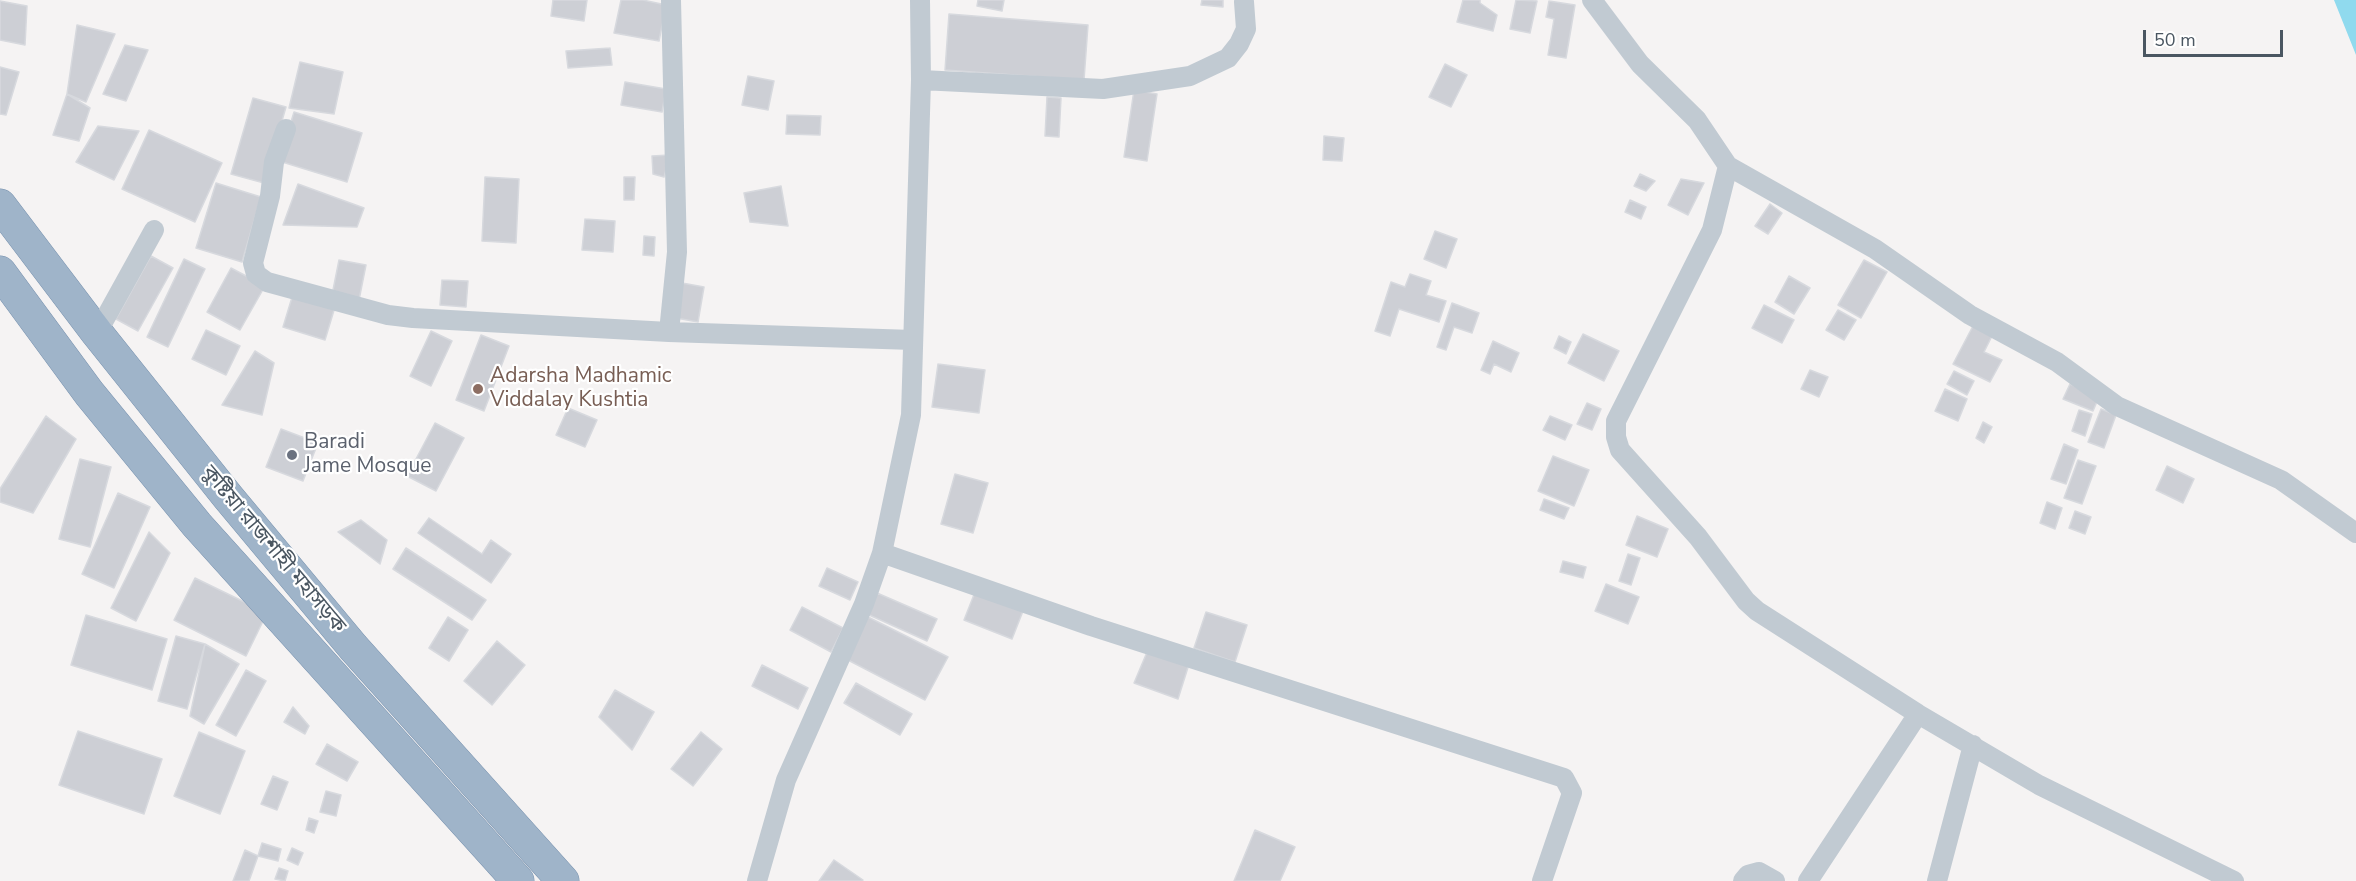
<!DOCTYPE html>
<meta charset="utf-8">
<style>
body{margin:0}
#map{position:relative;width:2356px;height:881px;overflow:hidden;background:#f5f3f3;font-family:"Nunito Sans",sans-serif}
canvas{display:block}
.scale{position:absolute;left:2143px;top:30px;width:140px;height:27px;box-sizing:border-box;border:3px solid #4a5661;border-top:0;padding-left:8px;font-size:18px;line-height:21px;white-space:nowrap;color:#4a5661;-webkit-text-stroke:4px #fff;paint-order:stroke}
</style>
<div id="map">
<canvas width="2356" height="881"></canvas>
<div class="scale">50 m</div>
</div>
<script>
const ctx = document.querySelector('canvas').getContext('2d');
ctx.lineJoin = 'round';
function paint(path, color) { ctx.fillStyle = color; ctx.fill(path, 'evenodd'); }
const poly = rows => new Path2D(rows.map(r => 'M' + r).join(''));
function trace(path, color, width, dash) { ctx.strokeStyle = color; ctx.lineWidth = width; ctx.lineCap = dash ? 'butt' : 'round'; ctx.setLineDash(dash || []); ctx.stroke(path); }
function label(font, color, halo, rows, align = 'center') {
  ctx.font = font + ' "Nunito Sans","Noto Sans Bengali",sans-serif'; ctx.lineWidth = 4.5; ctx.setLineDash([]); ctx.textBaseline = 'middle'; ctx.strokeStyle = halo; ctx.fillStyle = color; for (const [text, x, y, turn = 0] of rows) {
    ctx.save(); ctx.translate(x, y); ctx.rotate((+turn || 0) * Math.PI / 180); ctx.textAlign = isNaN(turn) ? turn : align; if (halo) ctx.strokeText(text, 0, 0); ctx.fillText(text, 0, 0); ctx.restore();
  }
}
const water = poly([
 [2334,0,2356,0,2356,55]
]);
const building = poly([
 [553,0,587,0,584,21,551,16,553,0],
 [621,0,643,0,666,5,659,41,614,33,621,0],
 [978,0,1004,0,1002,11,977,6,978,0],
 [1202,0,1223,0,1223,7,1201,5,1202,0],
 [1463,0,1480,0,1480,3,1497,15,1493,31,1457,22,1463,0],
 [1516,0,1537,1,1530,33,1510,29,1516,0],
 [0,1,27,6,25,45,0,40,0,1],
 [1549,1,1575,5,1566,58,1548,55,1554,19,1546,17,1549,1],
 [949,14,1088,25,1084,80,945,70,949,14],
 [77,25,115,34,86,102,67,94,77,25],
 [125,45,148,50,126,101,103,94,125,45],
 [610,48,612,65,568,68,566,51,610,48],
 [300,62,343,72,334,114,289,108,300,62],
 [1445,64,1467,75,1451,107,1429,97,1445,64],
 [0,67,19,72,6,115,0,114,0,67],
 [748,76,774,81,768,110,742,105,748,76],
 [625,82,666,89,662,112,621,105,625,82],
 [1134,90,1157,94,1147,161,1124,157,1134,90],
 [67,94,90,108,79,141,53,135,67,94],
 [1047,97,1061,98,1059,137,1045,136,1047,97],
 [253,98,286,107,264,183,231,174,253,98],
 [294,112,362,133,347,182,279,161,294,112],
 [787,115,821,116,820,135,786,134,787,115],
 [98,126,139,131,114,180,76,162,98,126],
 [149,130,222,163,195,222,122,189,149,130],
 [1324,136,1344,138,1342,161,1323,160,1324,136],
 [670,155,664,177,653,174,652,156,670,155],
 [1640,174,1655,181,1646,191,1634,186,1640,174],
 [485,177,519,179,516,243,482,241,485,177],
 [624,177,635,177,634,200,624,200,624,177],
 [1681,179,1704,183,1688,215,1668,205,1681,179],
 [216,183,261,197,242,262,196,248,216,183],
 [298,184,364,208,357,227,283,225,298,184],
 [781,186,788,226,750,222,744,193,781,186],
 [1630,200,1646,207,1641,219,1625,212,1630,200],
 [1770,204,1782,213,1768,234,1755,226,1770,204],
 [585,219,615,221,613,252,582,250,585,219],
 [1435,231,1457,239,1446,268,1424,259,1435,231],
 [644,236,655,237,654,256,643,255,644,236],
 [151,256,173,268,138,331,116,319,151,256],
 [184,259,205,269,168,347,147,337,184,259],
 [339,260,366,265,359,300,332,295,339,260],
 [1864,260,1887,272,1861,318,1838,305,1864,260],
 [231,268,265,286,240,330,207,312,231,268],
 [1410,274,1431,281,1426,295,1446,301,1439,322,1399,309,1390,336,1375,331,1391,282,1405,287,1410,274],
 [1789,276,1810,288,1794,314,1775,302,1789,276],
 [442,280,468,281,466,307,440,305,442,280],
 [682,283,704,287,698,322,676,318,682,283],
 [293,294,335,307,325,340,283,327,293,294],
 [1452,303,1479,313,1472,333,1454,327,1446,350,1437,347,1452,303],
 [1764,305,1794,320,1782,343,1752,328,1764,305],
 [1838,310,1856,320,1844,340,1826,330,1838,310],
 [1974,324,1993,334,1984,352,2002,360,1990,382,1953,364,1974,324],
 [206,330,240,346,226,375,192,359,206,330],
 [431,331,452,341,431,386,410,376,431,331],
 [1583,334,1619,351,1604,381,1568,363,1583,334],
 [481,335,509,346,484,411,456,400,481,335],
 [1559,336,1571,342,1566,354,1554,348,1559,336],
 [1493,341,1519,353,1511,372,1494,364,1490,374,1481,370,1493,341],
 [255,351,274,363,262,415,222,405,255,351],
 [938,364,985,370,979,413,932,407,938,364],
 [1810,370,1828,377,1819,397,1801,389,1810,370],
 [1954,371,1974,381,1967,395,1947,384,1954,371],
 [2070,384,2099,397,2093,411,2063,399,2070,384],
 [1945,389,1967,399,1958,421,1935,411,1945,389],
 [1587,403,1601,409,1592,430,1577,424,1587,403],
 [568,408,597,420,585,447,556,435,568,408],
 [2101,409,2116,415,2104,448,2088,442,2101,409],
 [2079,410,2092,414,2085,436,2072,431,2079,410],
 [46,416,76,439,33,513,0,502,0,489,46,416],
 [1550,416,1572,425,1565,440,1543,430,1550,416],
 [1983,422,1992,427,1984,443,1976,438,1983,422],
 [435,423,464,438,436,491,407,476,435,423],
 [281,429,318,443,303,481,266,467,281,429],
 [2064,444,2078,450,2066,484,2051,479,2064,444],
 [1553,456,1589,470,1574,506,1538,491,1553,456],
 [80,459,111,467,90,547,59,539,80,459],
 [2078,460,2096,466,2082,504,2064,498,2078,460],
 [2167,466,2194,479,2183,503,2156,490,2167,466],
 [955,474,988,483,973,533,941,524,955,474],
 [118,493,150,507,114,588,82,574,118,493],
 [1544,499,1569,508,1564,519,1540,510,1544,499],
 [2047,502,2062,508,2055,529,2040,523,2047,502],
 [2075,511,2091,517,2085,534,2069,528,2075,511],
 [1637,516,1668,529,1657,557,1626,545,1637,516],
 [429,518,482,554,491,540,511,554,491,583,418,533,429,518],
 [361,520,387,540,380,564,338,532,361,520],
 [149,532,170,553,136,621,111,608,149,532],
 [406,548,486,600,472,620,393,569,406,548],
 [1628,554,1640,558,1631,585,1619,581,1628,554],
 [1563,561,1586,567,1583,578,1560,572,1563,561],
 [827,568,858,582,850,600,819,586,827,568],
 [195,578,267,613,246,656,174,620,195,578],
 [1606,584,1639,597,1628,624,1595,611,1606,584],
 [977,587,1025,606,1012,639,964,620,977,587],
 [877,593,937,619,927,641,867,614,877,593],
 [802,607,843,628,831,652,790,630,802,607],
 [1206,612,1247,625,1235,662,1194,648,1206,612],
 [86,615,167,639,152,690,71,665,86,615],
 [448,617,468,630,449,661,429,648,448,617],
 [868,617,948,657,925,700,846,659,868,617],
 [176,636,205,644,187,709,158,701,176,636],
 [497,641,525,665,492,705,464,681,497,641],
 [205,644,239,664,204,724,190,716,205,644],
 [1150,645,1190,661,1178,699,1134,683,1150,645],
 [762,665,808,688,798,709,752,686,762,665],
 [246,670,266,681,236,736,216,725,246,670],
 [856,683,912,714,900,735,844,703,856,683],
 [615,690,654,712,632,750,599,717,615,690],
 [293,707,309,726,305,734,284,722,293,707],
 [78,731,162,759,144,814,59,785,78,731],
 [199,732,245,751,220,814,174,796,199,732],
 [701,732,722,749,693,786,671,769,701,732],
 [327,744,358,762,347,781,316,764,327,744],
 [273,776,288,782,277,810,261,804,273,776],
 [326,791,341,795,336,816,320,812,326,791],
 [309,818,318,821,314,833,306,830,309,818],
 [1255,830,1295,847,1280,881,1234,881,1255,830],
 [262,843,281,849,278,861,258,856,262,843],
 [292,848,303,853,298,865,287,860,292,848],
 [245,850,258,856,249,881,233,881,245,850],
 [834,860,863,880,862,881,819,881,834,860],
 [279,868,288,871,285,881,275,879,279,868]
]);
const minor = poly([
 [1592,0,1640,64,1697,120,1728,166,1875,249,1970,315,2057,362,2117,406,2281,480,2356,533],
 [921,80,1103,89,1190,76,1228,58,1239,44,1246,29,1244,2],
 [286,129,274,162,270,196,253,263,256,274,267,282,388,315,413,318,669,332,913,340],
 [1728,166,1712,230,1616,421,1616,437,1620,450,1698,537,1746,601,1757,611,1918,714,2039,785,2234,881],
 [669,332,677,252,671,0],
 [97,333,154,230],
 [882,553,1091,626,1564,778,1572,793,1542,881],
 [757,881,786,780,864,604,882,553,911,415,921,80,920,0],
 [1743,881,1748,875,1759,872,1775,881],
 [1808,881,1918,714],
 [1937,881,1973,745]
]);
const trunk = poly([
 [0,205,97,333,228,497,353,647,563,881],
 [0,272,89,393,197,525,518,881]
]);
const markers = [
 [478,389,6,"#8d6e63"],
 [292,455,6,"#6b7280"]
];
const educationNames = [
 ["Adarsha Madhamic",490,377],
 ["Viddalay Kushtia",490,401]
];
const worshipNames = [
 ["Baradi",304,443],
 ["Jame Mosque",304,467]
];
const streetNames = [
 ["কুষ্টিয়া রাজশাহী মহাসড়ক",273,550,50]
];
paint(water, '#90daee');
paint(building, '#cdcfd5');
trace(building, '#d7d9de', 1.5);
trace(trunk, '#7690ad', 33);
trace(minor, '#c1cad2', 20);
trace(trunk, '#9fb4c9', 32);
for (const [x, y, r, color] of markers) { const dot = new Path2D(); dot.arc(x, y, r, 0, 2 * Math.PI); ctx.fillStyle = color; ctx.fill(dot); trace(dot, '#fff', 2); }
label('21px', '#785e54', '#fff', educationNames, 'left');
label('21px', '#5b616d', '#fff', worshipNames, 'left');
label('21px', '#4a5661', '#fff', streetNames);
</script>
